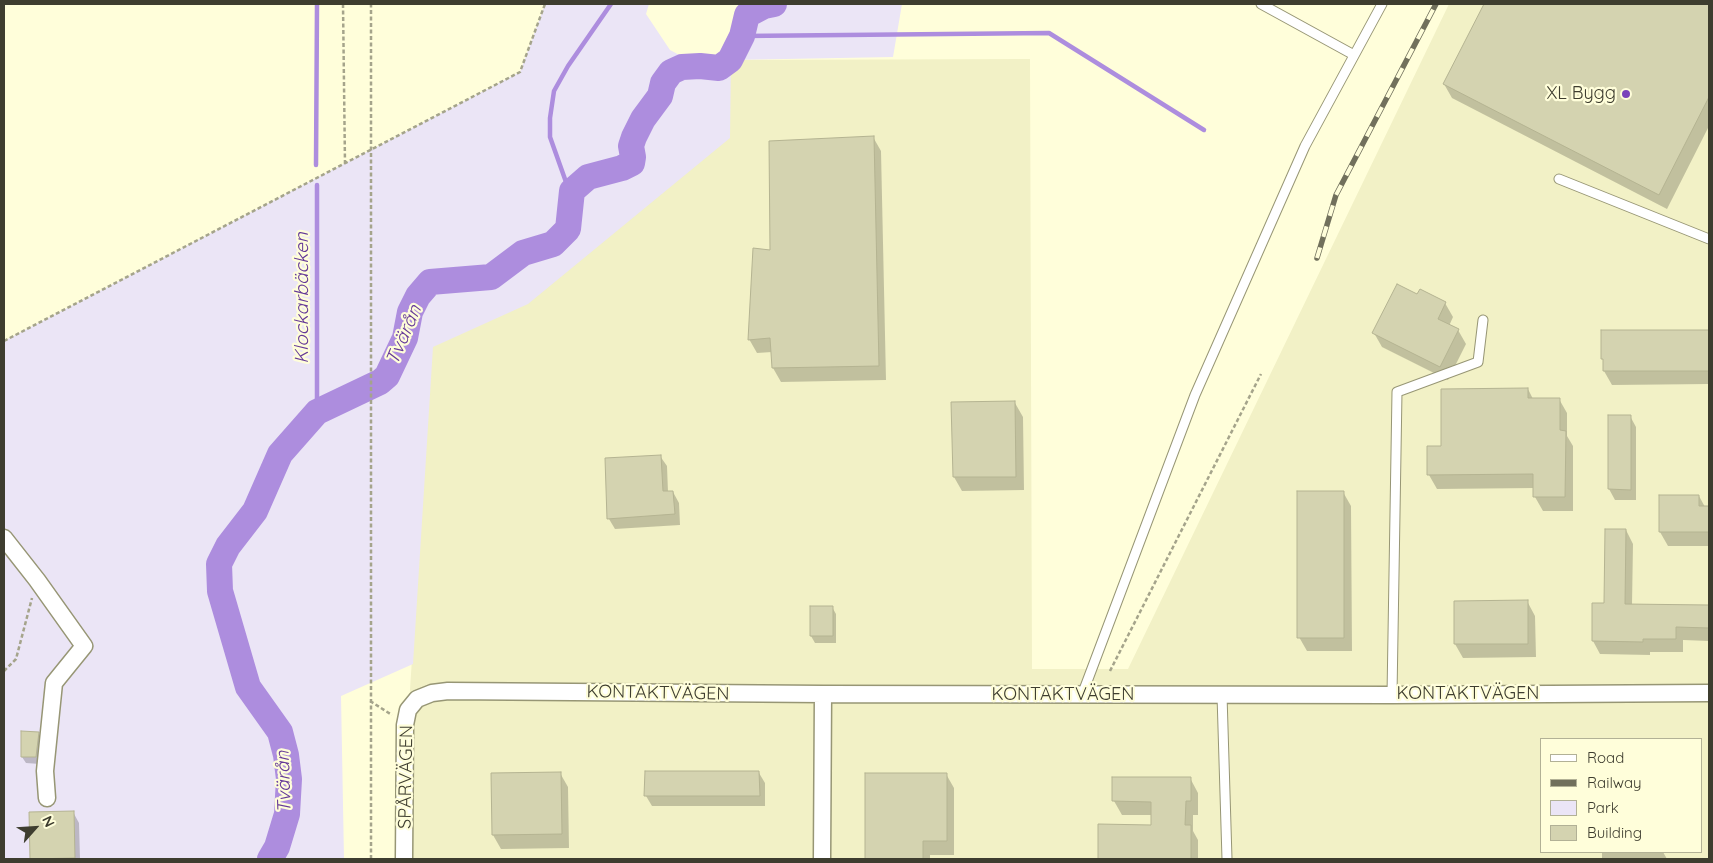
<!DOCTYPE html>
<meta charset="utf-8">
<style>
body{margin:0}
#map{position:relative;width:1713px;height:863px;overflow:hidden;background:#fffeda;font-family:Quicksand,sans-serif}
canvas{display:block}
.frame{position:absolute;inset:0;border:5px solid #3e3d2f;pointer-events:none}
.legend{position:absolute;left:1540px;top:738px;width:162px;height:115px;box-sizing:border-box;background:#fffeda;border:1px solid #b2b196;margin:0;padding:6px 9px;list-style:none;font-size:15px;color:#3e3d2f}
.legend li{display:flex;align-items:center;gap:10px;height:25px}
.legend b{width:25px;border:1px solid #b2b196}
.north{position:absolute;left:10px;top:803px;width:50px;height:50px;-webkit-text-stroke:4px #fffeda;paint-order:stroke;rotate:64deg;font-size:14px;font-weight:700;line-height:20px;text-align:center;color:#3e3d2f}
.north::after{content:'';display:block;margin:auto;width:18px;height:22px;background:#3e3d2f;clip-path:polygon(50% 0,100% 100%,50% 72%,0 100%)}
</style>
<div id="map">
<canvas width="1713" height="863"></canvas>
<div class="frame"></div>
<ul class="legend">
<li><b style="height:6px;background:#fff"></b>Road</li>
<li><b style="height:6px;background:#71705c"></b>Railway</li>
<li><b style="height:14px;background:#ebe5f6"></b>Park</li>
<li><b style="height:14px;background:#d4d3b0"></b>Building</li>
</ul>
<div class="north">N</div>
</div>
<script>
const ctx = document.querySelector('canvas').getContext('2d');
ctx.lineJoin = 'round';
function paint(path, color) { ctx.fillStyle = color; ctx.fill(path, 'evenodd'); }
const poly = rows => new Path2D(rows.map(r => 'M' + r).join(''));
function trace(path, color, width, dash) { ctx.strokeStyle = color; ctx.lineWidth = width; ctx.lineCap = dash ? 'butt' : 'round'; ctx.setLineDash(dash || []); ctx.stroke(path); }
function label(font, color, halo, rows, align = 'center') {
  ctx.font = font + ' Quicksand,sans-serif'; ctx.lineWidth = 4.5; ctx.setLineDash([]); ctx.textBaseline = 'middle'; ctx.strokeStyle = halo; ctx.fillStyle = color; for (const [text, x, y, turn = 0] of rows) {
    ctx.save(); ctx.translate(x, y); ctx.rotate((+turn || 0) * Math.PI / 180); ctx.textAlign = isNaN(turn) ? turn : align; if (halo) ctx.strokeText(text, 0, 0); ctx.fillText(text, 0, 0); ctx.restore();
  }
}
const built = poly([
 [1449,4,1709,4,1709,859,410,859,408,721,432,346,730,60,1030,59,1032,669,1128,669],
 [1542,739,1702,739,1702,852,1542,852]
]);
const green = poly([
 [545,4,649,4,646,14,670,50,700,66,719,68,730,60,742,37,747,15,764,6,774,4,902,4,893,57,731,60,730,138,528,304,433,347,413,664,341,696,344,859,4,859,4,341,520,72]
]);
const shadow = poly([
 [1485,4,1709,4,1709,126,1667,209,1452,98,1444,84],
 [873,137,881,151,886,380,781,382,773,368,772,352,757,353,749,339,771,251],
 [1445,303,1453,317,1449,326,1458,330,1466,344,1448,380,1382,347,1374,333],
 [1709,331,1709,384,1612,385,1604,371,1604,362,1602,358,1602,332],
 [1528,389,1533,399,1559,399,1567,413,1567,436,1573,446,1573,511,1543,511,1535,497,1535,488,1437,489,1429,475,1443,448],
 [953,403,1015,403,1023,417,1024,490,962,491,954,477],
 [1609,416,1630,416,1636,427,1636,500,1615,500,1609,489],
 [660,456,667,466,668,492,673,492,679,503,680,525,615,529,609,519],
 [1343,492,1351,506,1352,651,1307,651,1299,637],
 [1699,496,1705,507,1709,507,1709,546,1668,546,1660,532],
 [1626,530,1633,544,1632,605,1709,606,1709,641,1683,640,1683,652,1650,652,1650,655,1600,654,1593,641],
 [1527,601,1535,616,1536,657,1463,658,1455,644],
 [811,607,832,607,836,614,836,643,815,643,811,636],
 [38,733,42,740,40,764,26,763,22,757],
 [560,773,568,787,569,848,501,849,493,835],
 [759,773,765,783,765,806,652,806,646,796],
 [866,774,946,774,954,788,954,855,930,855,930,859,866,859],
 [1114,778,1190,778,1198,793,1198,815,1193,815,1193,831,1198,840,1198,859,1090,859,1099,859,1100,826,1152,826,1152,815,1122,815,1114,801],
 [73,812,79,823,80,859,32,859],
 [1602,852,1663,852,1667,859,1602,859]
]);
const stream = poly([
 [742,36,1049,33,1204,130],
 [316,165,317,4],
 [317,185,317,412],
 [572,191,566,182,550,137,550,118,554,91,568,66,611,4]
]);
const river = poly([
 [270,859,277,847,287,814,289,779,286,755,280,732,248,687,220,591,219,564,228,546,255,511,280,454,317,412,380,382,387,376,405,338,410,312,418,296,430,282,491,277,523,253,553,244,568,229,572,191,588,177,622,168,632,163,633,157,631,146,634,137,643,119,660,96,663,83,671,72,682,67,700,66,719,68,730,60,742,36,747,15,764,6,774,4]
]);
const building = poly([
 [1484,4,1709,4,1709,97,1659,195,1443,84,1484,4],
 [874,136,879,366,772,368,770,338,748,340,753,248,770,250,769,141,874,136],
 [1397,284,1417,294,1420,289,1446,302,1438,319,1459,329,1440,367,1372,333,1397,284],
 [1601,330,1709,330,1709,371,1603,371,1603,359,1601,359,1601,330],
 [1528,388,1528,398,1560,398,1560,430,1566,431,1565,497,1533,497,1533,474,1427,475,1427,446,1441,446,1441,389,1528,388],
 [1015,401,1016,477,953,477,951,402,1015,401],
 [1608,415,1631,415,1631,490,1608,489,1608,415],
 [661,455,663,491,673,491,675,514,607,519,605,458,661,455],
 [1297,491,1344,491,1344,638,1297,638,1297,491],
 [1659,495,1699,495,1699,506,1709,506,1709,532,1659,532,1659,495],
 [1605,529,1626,529,1625,604,1709,605,1709,628,1676,627,1676,639,1643,639,1643,642,1592,641,1592,603,1604,603,1605,529],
 [1528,600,1528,644,1454,644,1454,601,1528,600],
 [810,606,833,606,833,636,810,636,810,606],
 [21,731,39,732,36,757,21,757,21,731],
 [645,771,759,771,760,796,644,796,645,771],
 [561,772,562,834,492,835,491,773,561,772],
 [865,773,947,773,947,841,923,841,923,859,865,859,865,773],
 [1112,777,1191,777,1191,801,1186,801,1185,825,1191,825,1191,859,1098,859,1098,824,1151,825,1151,802,1112,801,1112,777],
 [74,811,75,858,30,859,29,812,74,811]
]);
const path = poly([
 [343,4,345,164],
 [4,341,520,72,545,4],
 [4,671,16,659,32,598],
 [1110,671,1261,374],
 [370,701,392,715],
 [371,859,371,4]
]);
const lane = poly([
 [1261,4,1354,55],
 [1559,179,1709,239],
 [1082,695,1195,395,1305,146,1382,4],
 [1222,695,1227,859],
 [1392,695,1397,392,1478,362,1483,320]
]);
const street = poly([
 [4,538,37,580,84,646,54,683,45,771,47,798],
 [404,859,405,725,408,710,417,699,432,693,448,691,823,694,1392,695,1709,693],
 [822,859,823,694]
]);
const rail = poly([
 [1317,258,1336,195,1436,4]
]);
const markers = [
 [1626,94,5,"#7a43ba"]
];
const poiNames = [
 ["XL Bygg",1616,94]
];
const streetNames = [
 ["KONTAKTVÄGEN",658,693,1],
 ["KONTAKTVÄGEN",1468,694],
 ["KONTAKTVÄGEN",1063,695],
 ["SPÅRVÄGEN",406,777,-89]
];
const waterNames = [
 ["Klockarbäcken",302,298,-90],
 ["Tvärån",404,335,-67],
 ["Tvärån",284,782,-92]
];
paint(built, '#f2f1c6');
paint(green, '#ebe5f6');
paint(shadow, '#0003');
trace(stream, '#ad8dde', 4.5);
trace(river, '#ad8dde', 26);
paint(building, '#d4d3b0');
trace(building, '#b5b492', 1);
trace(lane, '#979675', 11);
trace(street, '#979675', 19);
trace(path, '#a5a48b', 2.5, [4, 2.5]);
trace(lane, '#fff', 9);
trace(street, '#fff', 16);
trace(rail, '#71705c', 5.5);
trace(rail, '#fffeda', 4, [11]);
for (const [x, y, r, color] of markers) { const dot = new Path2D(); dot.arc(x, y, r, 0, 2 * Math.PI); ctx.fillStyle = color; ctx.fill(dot); trace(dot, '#fffeda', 2); }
label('18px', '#3e3d2f', '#fffeda', poiNames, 'right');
label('18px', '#3e3d2f', '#fffeda', streetNames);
label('italic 19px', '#653998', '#fffeda', waterNames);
</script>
